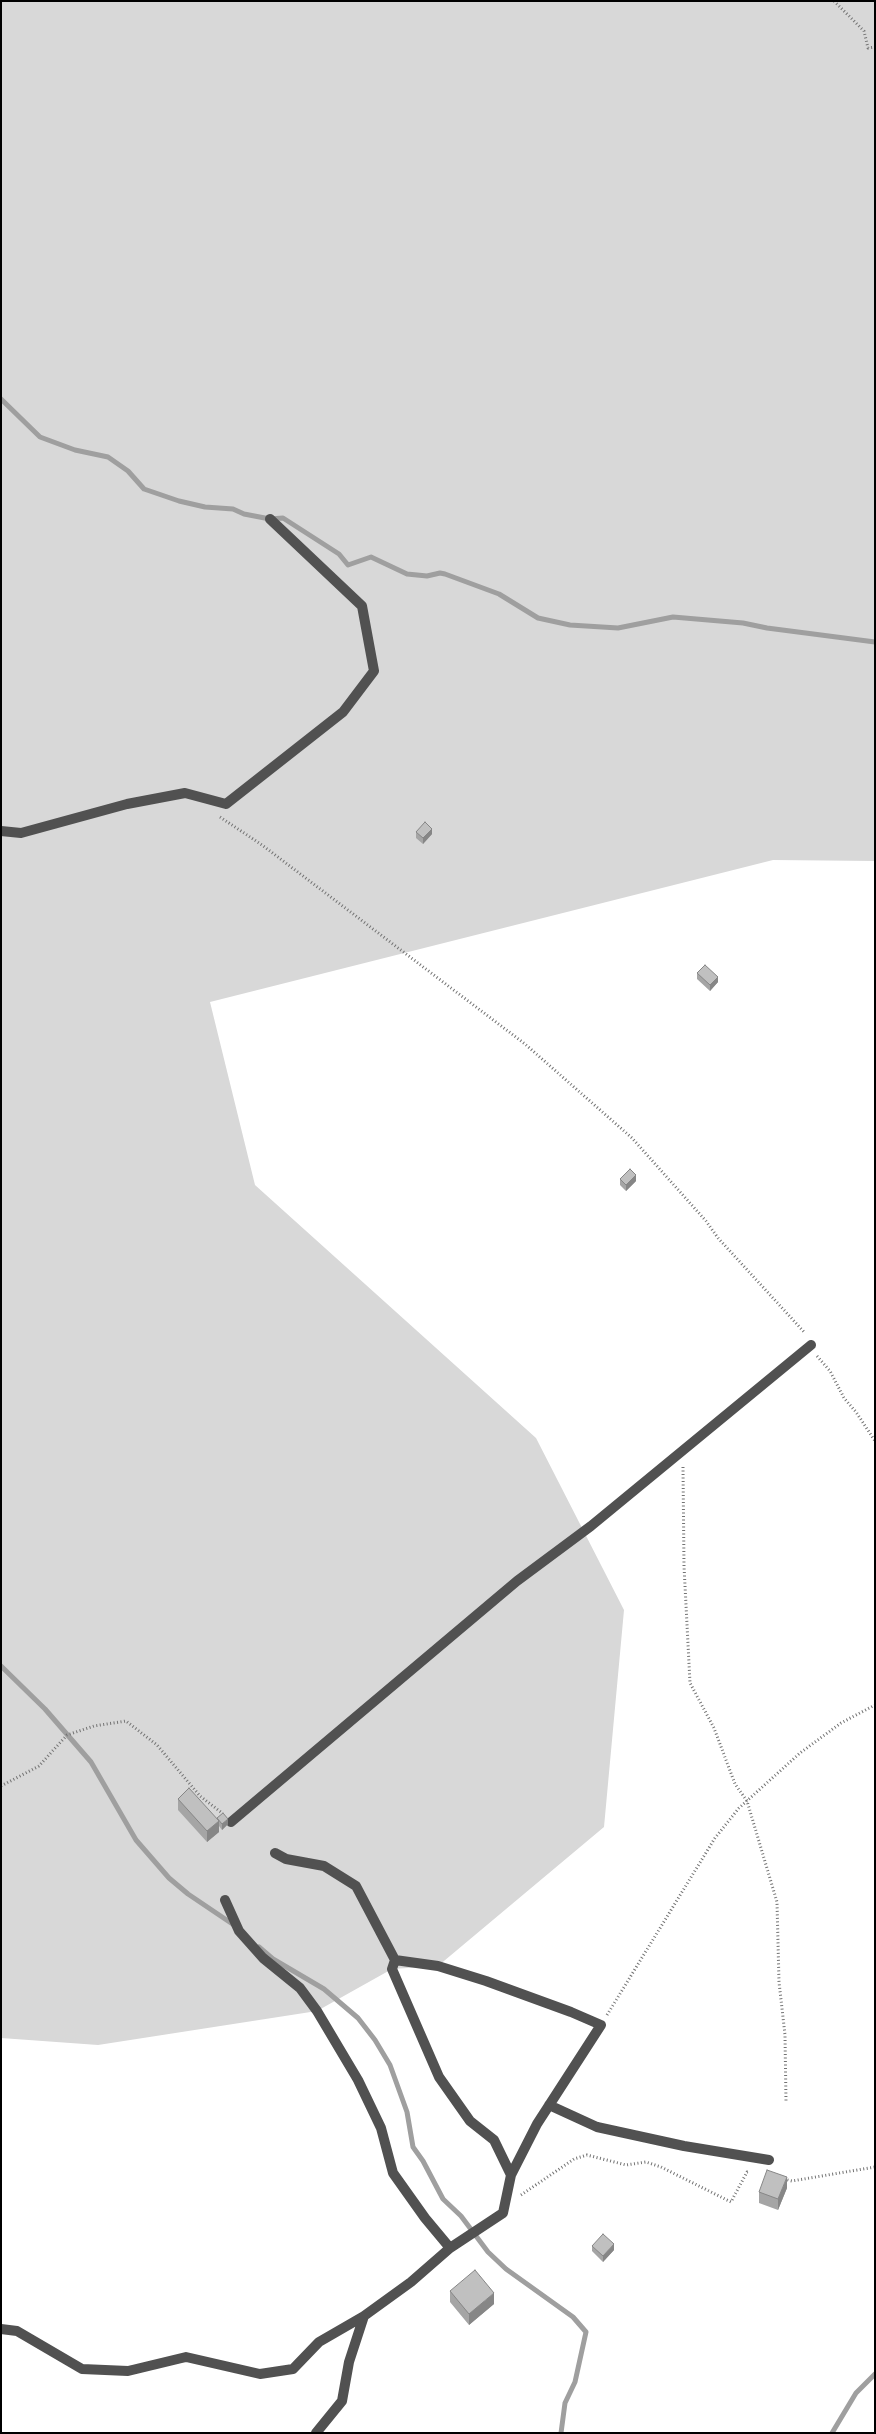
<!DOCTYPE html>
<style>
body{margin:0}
#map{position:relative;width:876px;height:2434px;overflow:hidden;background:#fff;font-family:Raleway,sans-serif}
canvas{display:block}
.frame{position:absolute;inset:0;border:2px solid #000;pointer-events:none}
</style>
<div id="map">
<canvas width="876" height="2434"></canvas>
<div class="frame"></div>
</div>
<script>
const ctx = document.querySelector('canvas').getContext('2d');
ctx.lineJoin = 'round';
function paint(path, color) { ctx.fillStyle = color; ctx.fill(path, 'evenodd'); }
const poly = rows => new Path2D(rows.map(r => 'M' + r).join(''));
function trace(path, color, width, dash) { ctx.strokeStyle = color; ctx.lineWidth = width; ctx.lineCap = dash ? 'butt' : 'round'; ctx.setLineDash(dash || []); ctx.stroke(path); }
const green = poly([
 [1,1,875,1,875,861,773,860,210,1002,255,1185,536,1438,624,1610,604,1827,438,1966,392,1969,317,2011,98,2045,1,2038]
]);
const stream = poly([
 [1,399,40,437,75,450,108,457,128,471,144,489,179,501,205,507,233,509,244,514,270,519,283,518,339,554,348,565,371,557,407,574,427,576,440,573,445,574,499,594,538,618,570,625,618,628,673,617,743,623,767,628,875,642],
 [1,1666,45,1709,91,1762,136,1840,169,1878,188,1894,234,1925],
 [259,1947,273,1959,324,1989,358,2018,375,2040,390,2065,407,2112,413,2147,423,2161,443,2199,461,2216,488,2252,506,2269,573,2317,586,2332,575,2382,565,2403,561,2433],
 [832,2433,856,2393,875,2374]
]);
const path = poly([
 [834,1,864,31,868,48,875,47],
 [220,817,262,845,525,1044,632,1138,706,1221,718,1238,805,1333],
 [817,1356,830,1371,844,1398,856,1412,875,1441],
 [683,1467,684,1566,690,1683,714,1728,735,1784,747,1801,777,1902,779,1982,785,2035,786,2102],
 [1,1786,39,1766,67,1735,94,1726,126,1721,157,1745,200,1796,222,1813],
 [607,2015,715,1838,739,1808,800,1753,841,1723,875,1705],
 [784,2179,792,2181,875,2167],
 [521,2195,574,2159,587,2155,626,2165,646,2162,661,2167,731,2202,747,2172,749,2172]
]);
const street = poly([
 [1,831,21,833,127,804,185,793,226,804,343,712,374,671,362,606,270,519],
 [231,1822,517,1581,591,1526,811,1345],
 [225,1900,239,1931,263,1958,300,1988,317,2011,358,2080,381,2128,393,2173,425,2218,450,2248],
 [395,1960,392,1969,439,2077,470,2121,494,2140,511,2175],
 [549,2105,597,2127,684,2146,769,2160],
 [1,2329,17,2331,82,2369,128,2371,186,2357,260,2374,293,2369,319,2342,364,2316,411,2282,450,2248,503,2213,511,2175,537,2124,601,2025,571,2012,486,1981,438,1966,395,1960,356,1886,324,1866,286,1859,275,1853],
 [316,2433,342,2401,349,2362,364,2316]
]);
const wall = poly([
 [416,832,432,834,423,844,416,838],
 [697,973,718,982,710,991,697,979],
 [620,1179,636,1181,626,1191,620,1185],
 [178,1799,217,1819,228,1824,222,1830,219,1826,219,1832,207,1842,178,1810],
 [787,2188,778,2210,759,2203,759,2192],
 [592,2246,614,2250,603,2262,592,2251],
 [450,2291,494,2304,469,2325,450,2302]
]);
const shadedWall = poly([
 [432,829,432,834,423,844,423,838],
 [718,977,718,982,710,991,710,985],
 [636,1175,636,1181,626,1191,626,1185],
 [228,1819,228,1824,222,1830,222,1824],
 [219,1821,219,1832,207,1842,207,1831],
 [787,2177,787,2188,778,2210,778,2199],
 [614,2244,614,2250,603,2262,603,2256],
 [494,2293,494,2304,469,2325,469,2314]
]);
const building = poly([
 [425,822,432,829,423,838,416,832,425,822],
 [705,965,718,977,710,985,697,973,705,965],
 [630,1169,636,1175,626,1185,620,1179,630,1169],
 [189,1788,219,1821,207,1831,178,1799,189,1788],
 [223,1813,228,1819,222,1824,217,1818,223,1813],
 [767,2170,787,2177,778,2199,759,2192,767,2170],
 [603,2234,614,2244,603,2256,592,2246,603,2234],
 [475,2270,494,2293,469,2314,450,2291,475,2270]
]);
paint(green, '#d8d8d8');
trace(stream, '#9f9f9f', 5);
trace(path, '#737373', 3, [1, 2.5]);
trace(street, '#515151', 10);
paint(wall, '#a5a5a5');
paint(shadedWall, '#868686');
paint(building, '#c0c0c0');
trace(building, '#868686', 1);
</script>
